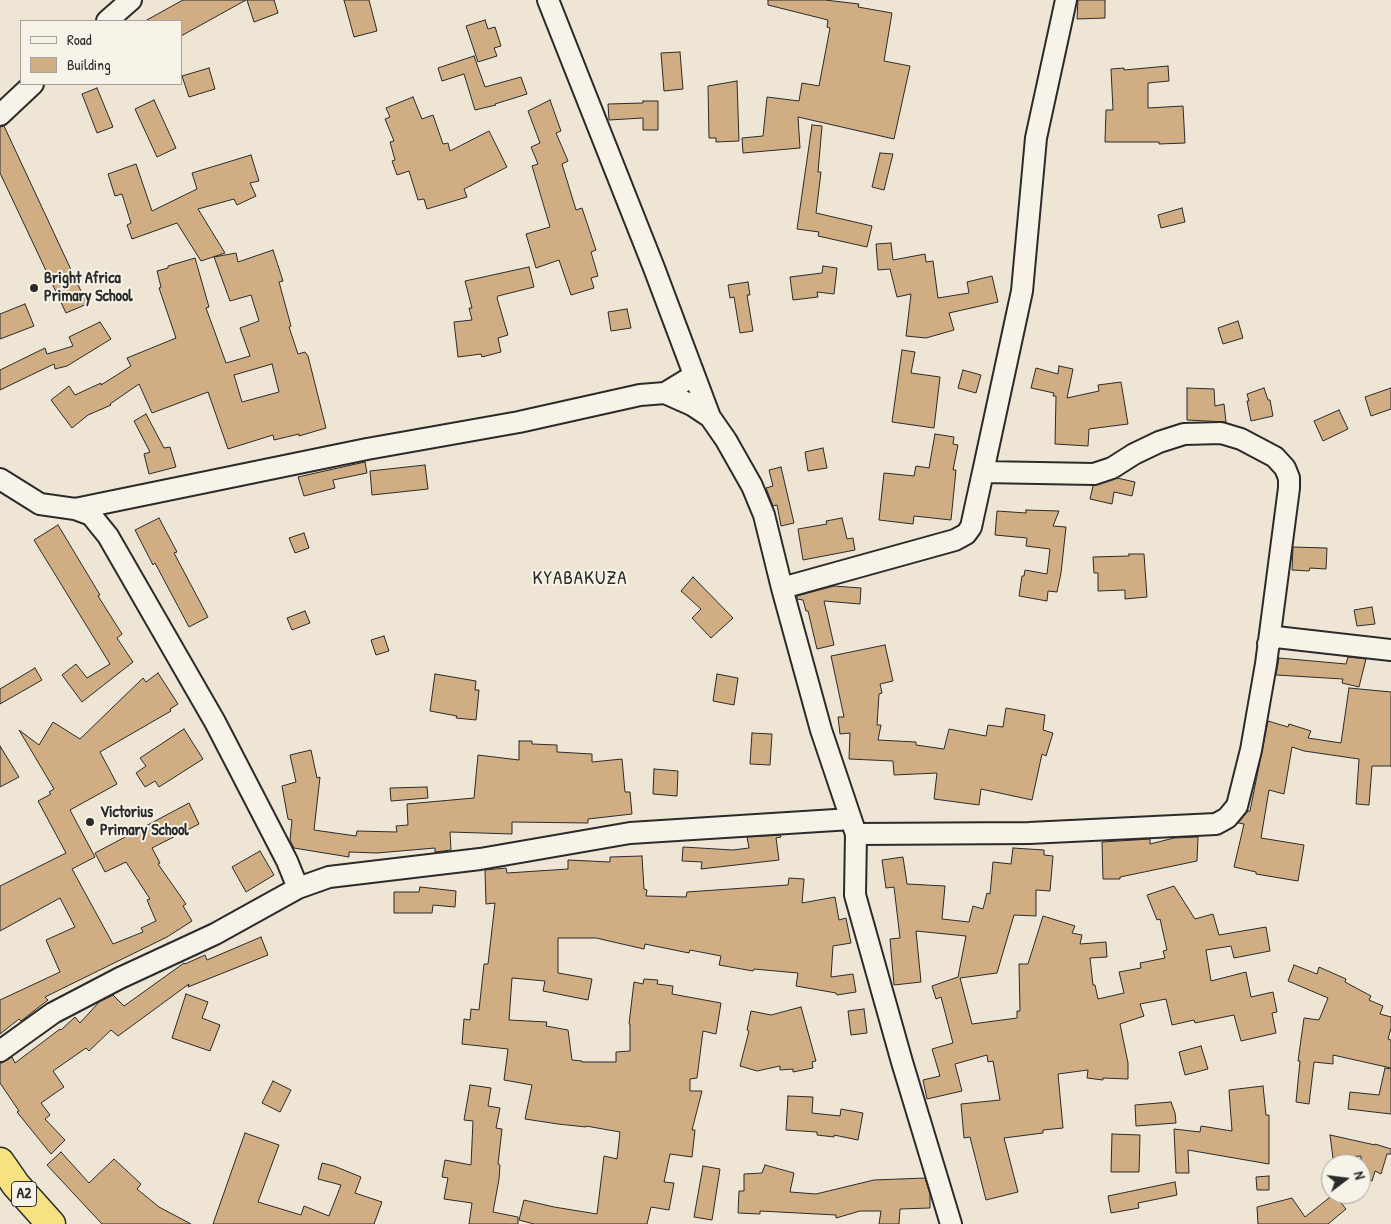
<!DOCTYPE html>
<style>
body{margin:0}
#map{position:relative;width:1391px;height:1224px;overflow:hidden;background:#efe5d4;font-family:"Patrick Hand",sans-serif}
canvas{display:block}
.legend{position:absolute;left:20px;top:20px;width:162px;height:65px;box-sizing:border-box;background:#f7f3e8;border:1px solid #a5a39c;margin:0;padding:6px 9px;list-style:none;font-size:15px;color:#2b2b2b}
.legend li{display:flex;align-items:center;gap:10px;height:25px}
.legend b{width:25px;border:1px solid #a5a39c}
.north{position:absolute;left:1321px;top:1154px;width:50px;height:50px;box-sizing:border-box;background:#f7f3e8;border:1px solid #a5a39c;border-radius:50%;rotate:75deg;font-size:14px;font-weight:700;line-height:20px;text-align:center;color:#2b2b2b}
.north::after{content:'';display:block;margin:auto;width:18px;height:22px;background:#2b2b2b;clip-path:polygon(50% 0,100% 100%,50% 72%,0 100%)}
</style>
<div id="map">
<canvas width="1391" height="1224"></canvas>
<ul class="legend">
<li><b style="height:6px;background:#f7f3e8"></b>Road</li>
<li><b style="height:14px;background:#d0ad83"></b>Building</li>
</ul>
<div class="north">N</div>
</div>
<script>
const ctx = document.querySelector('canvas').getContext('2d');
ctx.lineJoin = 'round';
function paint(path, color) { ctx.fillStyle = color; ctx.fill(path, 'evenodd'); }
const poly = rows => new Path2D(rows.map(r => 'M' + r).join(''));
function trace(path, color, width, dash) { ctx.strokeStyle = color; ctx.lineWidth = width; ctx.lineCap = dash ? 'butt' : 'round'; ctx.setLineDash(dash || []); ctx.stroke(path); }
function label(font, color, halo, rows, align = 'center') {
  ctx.font = font + ' "Patrick Hand",sans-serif'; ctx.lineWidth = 4; ctx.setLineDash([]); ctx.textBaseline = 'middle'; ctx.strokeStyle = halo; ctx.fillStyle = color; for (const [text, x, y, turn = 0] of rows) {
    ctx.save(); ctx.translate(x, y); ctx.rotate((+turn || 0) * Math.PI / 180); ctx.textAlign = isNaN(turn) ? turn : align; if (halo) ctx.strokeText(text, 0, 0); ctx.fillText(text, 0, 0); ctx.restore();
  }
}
const building = poly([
 [183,0,246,0,181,36,181,21,145,21,183,0],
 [247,0,274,0,278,13,254,22,247,0],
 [344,0,369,0,377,31,354,37,344,0],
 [768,0,825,0,859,4,858,7,892,13,884,61,910,66,894,139,798,117,800,148,743,153,742,138,763,136,767,97,799,101,802,83,819,86,830,28,827,27,828,20,768,5,768,0],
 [1078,0,1105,0,1105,18,1077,19,1078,0],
 [485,20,488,29,495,27,501,46,494,48,497,56,478,62,466,26,485,20],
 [680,52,683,89,664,91,661,53,680,52],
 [474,56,485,87,521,77,527,94,495,104,496,105,475,110,464,74,442,81,438,68,474,56],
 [1168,66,1169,81,1148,83,1148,108,1183,106,1185,143,1159,144,1159,142,1105,142,1106,110,1113,110,1111,69,1124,68,1124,70,1168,66],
 [209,68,215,89,189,97,182,76,209,68],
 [737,81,739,141,716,142,716,138,709,138,708,86,737,81],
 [97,88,113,127,97,133,82,94,97,88],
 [413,97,422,119,433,115,443,144,448,143,450,151,489,131,507,167,464,189,467,197,427,209,424,199,418,200,409,171,397,175,392,161,395,160,390,142,394,141,385,119,390,117,386,108,413,97],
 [154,100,176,148,157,157,135,109,154,100],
 [550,100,561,131,556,133,568,161,562,164,576,210,582,208,596,250,591,252,598,276,591,278,594,288,571,295,559,260,536,268,526,234,550,227,532,166,538,164,531,147,540,143,528,111,550,100],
 [643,101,658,101,658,130,643,130,643,118,609,120,608,104,643,103,643,101],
 [812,125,822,126,818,172,821,172,816,213,872,226,867,247,818,236,819,232,797,229,812,125],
 [4,126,87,304,66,313,0,173,0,127,4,126],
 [880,153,893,154,884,190,872,187,880,153],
 [251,155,259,181,250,183,256,196,237,205,234,199,198,209,225,253,201,261,177,223,132,239,127,225,131,223,122,194,115,196,108,174,136,164,152,211,197,189,192,173,251,155],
 [1182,208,1185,222,1161,228,1158,215,1182,208],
 [891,243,893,260,925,254,926,262,933,261,938,298,969,293,967,282,992,276,998,302,949,313,954,330,926,338,906,336,911,294,897,297,890,269,878,270,876,244,891,243],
 [273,250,283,281,279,282,291,326,289,327,298,354,305,352,308,356,326,428,299,436,299,434,274,440,273,435,228,449,208,392,152,413,139,384,110,404,111,405,88,415,72,428,51,400,69,386,75,395,101,383,101,385,131,366,127,358,176,338,159,288,161,287,157,271,168,268,168,266,195,258,209,307,206,308,226,363,250,356,240,328,259,321,251,295,230,301,214,257,236,253,238,262,273,250],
 [272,364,279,392,242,402,234,375,272,364],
 [823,266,837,268,834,294,817,292,818,297,793,300,790,277,822,273,823,266],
 [529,267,534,287,498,296,497,298,508,335,498,338,501,352,482,357,481,354,458,357,454,322,472,320,469,308,472,308,465,281,529,267],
 [748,282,750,295,747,295,753,331,740,333,734,297,730,298,728,285,748,282],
 [25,304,34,326,0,339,0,314,25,304],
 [627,309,631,328,611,331,608,312,627,309],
 [1238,321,1243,338,1223,344,1218,328,1238,321],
 [100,322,111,339,67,366,55,369,54,364,0,390,0,370,45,348,47,354,73,346,69,337,100,322],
 [902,350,915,352,911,373,940,377,934,428,892,422,902,350],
 [1059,366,1073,369,1067,398,1099,391,1098,385,1121,382,1128,424,1089,429,1088,446,1055,444,1056,396,1053,396,1054,393,1031,388,1036,368,1058,374,1059,366],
 [963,370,981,375,976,393,958,388,963,370],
 [1187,388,1214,389,1215,406,1224,404,1226,422,1187,420,1187,388],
 [1264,388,1268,400,1270,400,1273,416,1251,421,1247,401,1249,401,1247,394,1264,388],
 [1391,388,1391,409,1371,416,1365,397,1391,388],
 [1339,410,1348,429,1323,441,1314,421,1339,410],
 [146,414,164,448,170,447,176,467,149,474,144,454,150,452,134,421,146,414],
 [935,434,954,437,953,444,958,445,953,470,956,470,951,520,914,516,913,524,879,520,884,473,914,476,916,466,929,468,935,434],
 [823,448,827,468,808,471,805,452,823,448],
 [365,462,367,473,333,480,335,488,304,496,298,477,365,462],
 [425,465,428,489,372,495,370,471,425,465],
 [781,467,794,523,781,526,777,505,773,506,766,488,773,486,769,470,781,467],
 [1117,478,1135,482,1132,496,1114,492,1112,504,1090,499,1093,486,1117,478],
 [1026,510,1059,511,1053,526,1066,527,1061,573,1057,592,1048,591,1047,601,1019,596,1022,576,1024,576,1025,570,1047,574,1050,549,1026,546,1027,538,995,535,997,511,1026,513,1026,510],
 [159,518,177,552,174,553,208,617,189,627,155,563,153,565,135,530,159,518],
 [842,518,847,539,853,538,855,550,803,560,798,529,827,524,826,521,842,518],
 [58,525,100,595,98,596,122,634,117,638,133,662,82,702,62,675,76,664,87,678,110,664,34,540,58,525],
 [304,533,309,548,295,553,289,538,304,533],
 [1293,547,1327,548,1326,569,1310,568,1309,571,1292,570,1293,547],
 [1129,554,1144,554,1147,597,1125,599,1125,590,1098,591,1098,573,1094,573,1093,557,1129,556,1129,554],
 [693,577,733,618,711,638,692,618,701,609,681,591,693,577],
 [834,586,861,588,860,604,824,601,834,645,817,649,808,611,806,611,803,600,797,599,797,596,834,586],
 [1372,607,1375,624,1357,626,1354,610,1372,607],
 [305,611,310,623,292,630,287,618,305,611],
 [384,636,389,651,376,655,371,640,384,636],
 [885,645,893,681,880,684,882,693,879,694,877,725,881,725,878,740,916,742,916,745,944,749,949,729,986,736,988,725,1003,727,1006,708,1045,715,1043,730,1053,733,1046,756,1042,754,1032,800,981,789,979,805,934,799,937,773,894,775,893,761,849,759,850,733,840,734,838,717,844,717,831,656,885,645],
 [1348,657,1366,659,1359,687,1342,683,1343,679,1276,675,1279,658,1346,664,1348,657],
 [35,668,42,680,0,704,0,689,35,668],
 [158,673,178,704,170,709,171,711,100,752,117,784,70,810,95,857,72,869,113,944,143,932,141,928,156,921,147,900,150,899,126,862,105,872,95,853,189,803,199,824,152,848,160,863,158,864,186,904,183,906,192,921,167,937,45,997,48,1000,21,1021,19,1019,0,1034,0,1000,60,972,46,940,75,927,60,898,0,931,0,886,66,853,38,801,51,794,49,792,54,789,19,730,39,745,53,722,80,739,143,678,146,682,158,673],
 [435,674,476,681,475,690,479,690,476,720,456,718,457,716,430,711,435,674],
 [717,674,738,678,734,705,713,701,717,674],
 [1349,688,1391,692,1391,766,1372,766,1369,805,1356,804,1359,759,1304,751,1292,747,1284,794,1269,790,1261,838,1304,845,1298,881,1256,874,1256,872,1234,867,1244,824,1238,823,1248,811,1250,811,1268,721,1288,727,1289,724,1311,731,1308,738,1341,743,1349,688],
 [184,729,203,759,159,787,155,781,145,787,136,773,146,766,140,758,184,729],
 [752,733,772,734,770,765,750,764,752,733],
 [519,741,532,741,532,744,557,745,557,752,592,754,592,762,622,759,625,792,630,792,632,814,588,819,588,823,512,822,512,834,450,832,451,850,435,852,435,848,377,853,349,852,349,857,294,848,290,840,292,820,288,819,282,786,296,782,290,755,311,750,317,778,320,777,314,830,356,836,357,831,397,832,396,826,408,825,407,804,474,798,478,755,519,760,519,741],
 [0,746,19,777,0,787,0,746],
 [654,769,678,771,677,796,653,794,654,769],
 [427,787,428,798,391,801,390,788,427,787],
 [780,835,781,837,776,838,779,860,701,869,702,862,682,861,683,847,733,850,749,848,747,837,780,835],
 [1198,837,1197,861,1120,877,1120,879,1103,879,1102,842,1150,839,1150,844,1174,838,1198,837],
 [1013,848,1044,850,1044,855,1053,856,1050,891,1036,890,1036,916,1014,915,997,973,960,978,972,1024,1017,1018,1017,1011,1020,1011,1019,964,1028,964,1043,916,1075,926,1072,933,1082,935,1080,944,1106,942,1107,957,1090,958,1093,985,1095,985,1098,999,1124,993,1119,972,1141,968,1140,963,1165,958,1163,951,1167,950,1160,919,1157,920,1147,895,1174,886,1195,919,1213,914,1219,935,1266,927,1270,951,1234,958,1231,946,1206,950,1211,981,1246,972,1251,997,1273,992,1277,1012,1272,1013,1276,1033,1241,1041,1234,1015,1195,1023,1194,1020,1172,1025,1166,999,1140,1004,1144,1016,1120,1024,1128,1063,1128,1079,1103,1078,1103,1080,1087,1078,1088,1070,1058,1074,1063,1128,1043,1130,1043,1133,1004,1138,1018,1192,986,1200,970,1137,964,1138,961,1104,1000,1100,993,1061,988,1062,987,1055,955,1064,962,1091,927,1099,923,1080,940,1076,932,1049,953,1043,941,997,936,999,932,986,958,977,966,936,916,931,921,982,894,985,890,939,900,938,894,887,886,888,882,860,903,857,907,884,945,886,942,919,969,922,973,906,983,909,987,893,990,894,993,862,1011,864,1013,848],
 [260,851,274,875,246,892,232,867,260,851],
 [642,856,644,889,647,890,646,896,686,897,687,892,788,885,789,878,804,879,802,903,835,897,839,920,846,918,851,943,833,946,831,977,853,974,856,992,837,995,836,993,796,986,798,973,754,969,753,971,719,965,721,956,690,950,689,953,645,944,644,949,596,938,558,938,558,973,592,979,588,1000,543,991,545,981,512,978,509,1020,547,1022,546,1026,568,1030,572,1060,582,1061,582,1062,616,1062,616,1052,630,1051,630,1024,629,1024,634,982,643,984,644,979,658,980,657,984,673,986,672,994,721,1003,716,1034,703,1031,697,1078,690,1079,690,1091,702,1091,692,1130,695,1130,692,1157,670,1154,664,1182,674,1183,669,1210,651,1207,647,1224,534,1224,519,1220,524,1200,554,1207,597,1214,604,1156,617,1159,620,1132,586,1126,586,1127,558,1124,525,1119,532,1085,504,1080,508,1049,462,1044,464,1019,470,1020,471,1009,479,1010,484,964,488,964,495,903,486,904,485,870,506,868,507,873,568,869,568,860,610,862,610,857,642,856],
 [420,887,456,891,455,907,433,905,432,913,394,913,394,892,419,892,420,887],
 [261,937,268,955,188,987,189,984,118,1036,111,1030,89,1051,86,1048,53,1071,64,1087,41,1103,50,1115,45,1119,65,1140,51,1154,17,1112,19,1111,0,1083,0,1064,12,1057,15,1063,60,1029,61,1030,75,1017,80,1023,99,1002,113,995,124,1006,184,963,185,964,205,955,207,960,261,937],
 [1294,965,1317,974,1319,967,1346,979,1345,982,1371,996,1369,1000,1383,1006,1380,1014,1391,1017,1391,1028,1388,1039,1391,1040,1391,1068,1333,1055,1333,1064,1314,1062,1309,1104,1296,1102,1300,1061,1298,1061,1304,1018,1319,1020,1328,998,1288,981,1294,965],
 [186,994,208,1002,202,1018,220,1025,210,1051,172,1038,186,994],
 [801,1007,816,1061,812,1062,813,1068,793,1072,793,1069,780,1070,780,1066,757,1071,740,1066,749,1031,747,1030,751,1011,771,1015,801,1007],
 [864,1009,867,1033,851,1035,848,1011,864,1009],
 [1201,1046,1208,1069,1185,1075,1179,1052,1201,1046],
 [1385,1068,1391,1069,1391,1114,1348,1109,1350,1092,1379,1095,1385,1068],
 [273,1081,291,1090,280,1112,262,1103,273,1081],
 [470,1085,491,1088,488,1106,500,1108,496,1128,502,1129,498,1164,500,1165,499,1179,493,1212,518,1217,518,1224,469,1224,472,1203,444,1199,448,1178,442,1177,445,1160,471,1165,473,1121,464,1120,470,1085],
 [1263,1086,1266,1115,1269,1115,1269,1164,1188,1150,1189,1173,1176,1173,1174,1129,1200,1132,1201,1126,1232,1131,1229,1090,1263,1086],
 [788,1096,813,1097,812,1113,840,1116,841,1109,863,1113,858,1140,834,1135,834,1137,817,1135,817,1132,786,1130,788,1096],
 [1171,1102,1175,1113,1176,1123,1136,1126,1135,1105,1171,1102],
 [245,1133,279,1145,258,1202,301,1215,304,1206,329,1216,341,1185,318,1179,322,1163,334,1166,361,1177,355,1193,382,1202,374,1224,213,1224,245,1133],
 [1112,1134,1140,1135,1139,1172,1111,1172,1112,1134],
 [1330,1135,1375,1145,1375,1144,1391,1149,1391,1154,1387,1154,1381,1174,1375,1171,1372,1181,1361,1177,1361,1156,1333,1158,1330,1135],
 [61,1152,89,1183,114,1159,141,1184,137,1189,159,1207,191,1224,102,1224,47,1165,61,1152],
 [765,1165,794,1173,790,1192,816,1194,874,1180,925,1178,930,1194,930,1208,900,1209,899,1224,879,1224,881,1211,860,1211,836,1218,836,1215,760,1211,760,1214,738,1213,739,1191,744,1191,744,1174,762,1173,765,1165],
 [703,1166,720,1169,712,1220,694,1217,703,1166],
 [1269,1176,1269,1190,1257,1190,1256,1177,1269,1176],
 [1175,1182,1177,1195,1138,1203,1139,1208,1111,1213,1108,1196,1175,1182],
 [1334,1194,1346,1209,1328,1224,1258,1224,1257,1207,1292,1198,1305,1217,1334,1194]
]);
const street = poly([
 [548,0,654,268,710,417,726,440,752,486,764,515,782,588,821,730,856,834,855,895,902,1062,951,1224],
 [107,21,131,0],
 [0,115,33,84],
 [665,393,692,405,710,417],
 [983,472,1022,291,1036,138,1066,0],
 [0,479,40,504,75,509,91,515,108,536,215,722,287,861,298,888],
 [75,509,367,449,519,422,640,395,665,393,693,376],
 [782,588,955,540,966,534,971,527,983,472,1094,474,1112,468,1134,454,1159,442,1184,434,1221,433,1241,439,1275,457,1285,468,1289,478,1289,488,1266,664,1251,750,1237,806,1227,818,1216,824,1029,833,856,834],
 [1268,644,1276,637,1391,650],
 [0,1051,53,1013,120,978,215,934,298,888,329,877,480,859,630,833,851,819]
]);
const highway = poly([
 [0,1162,16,1185,51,1224]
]);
const markers = [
 [34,288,5,"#2b2b2b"],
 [90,822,5,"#2b2b2b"]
];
const shields = [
 [24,1194,25]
];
const shieldNames = [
 ["A2",24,1194]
];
const poiNames = [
 ["Bright Africa",44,279],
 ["Primary School",44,297],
 ["Victorius",100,813],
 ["Primary School",100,831]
];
const quarterNames = [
 ["KYABAKUZA",580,579]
];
paint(building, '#d0ad83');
trace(building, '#2b2b2b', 1);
trace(street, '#2b2b2b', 24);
trace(highway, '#2b2b2b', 31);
trace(street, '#f7f3e8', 20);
trace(highway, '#f7e281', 28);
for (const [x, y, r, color] of markers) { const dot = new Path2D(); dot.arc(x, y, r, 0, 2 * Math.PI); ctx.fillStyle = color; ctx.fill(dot); trace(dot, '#f7f3e8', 2); }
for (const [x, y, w] of shields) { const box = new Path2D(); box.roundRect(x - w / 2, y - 12.5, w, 25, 4); ctx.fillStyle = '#f7f3e8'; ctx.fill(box); trace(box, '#2b2b2b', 1); }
label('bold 15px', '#2b2b2b', null, shieldNames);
label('bold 16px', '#2b2b2b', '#f7f3e8', poiNames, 'left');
ctx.letterSpacing = '1px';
label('19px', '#2b2b2b', '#f7f3e8', quarterNames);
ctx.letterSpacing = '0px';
</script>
